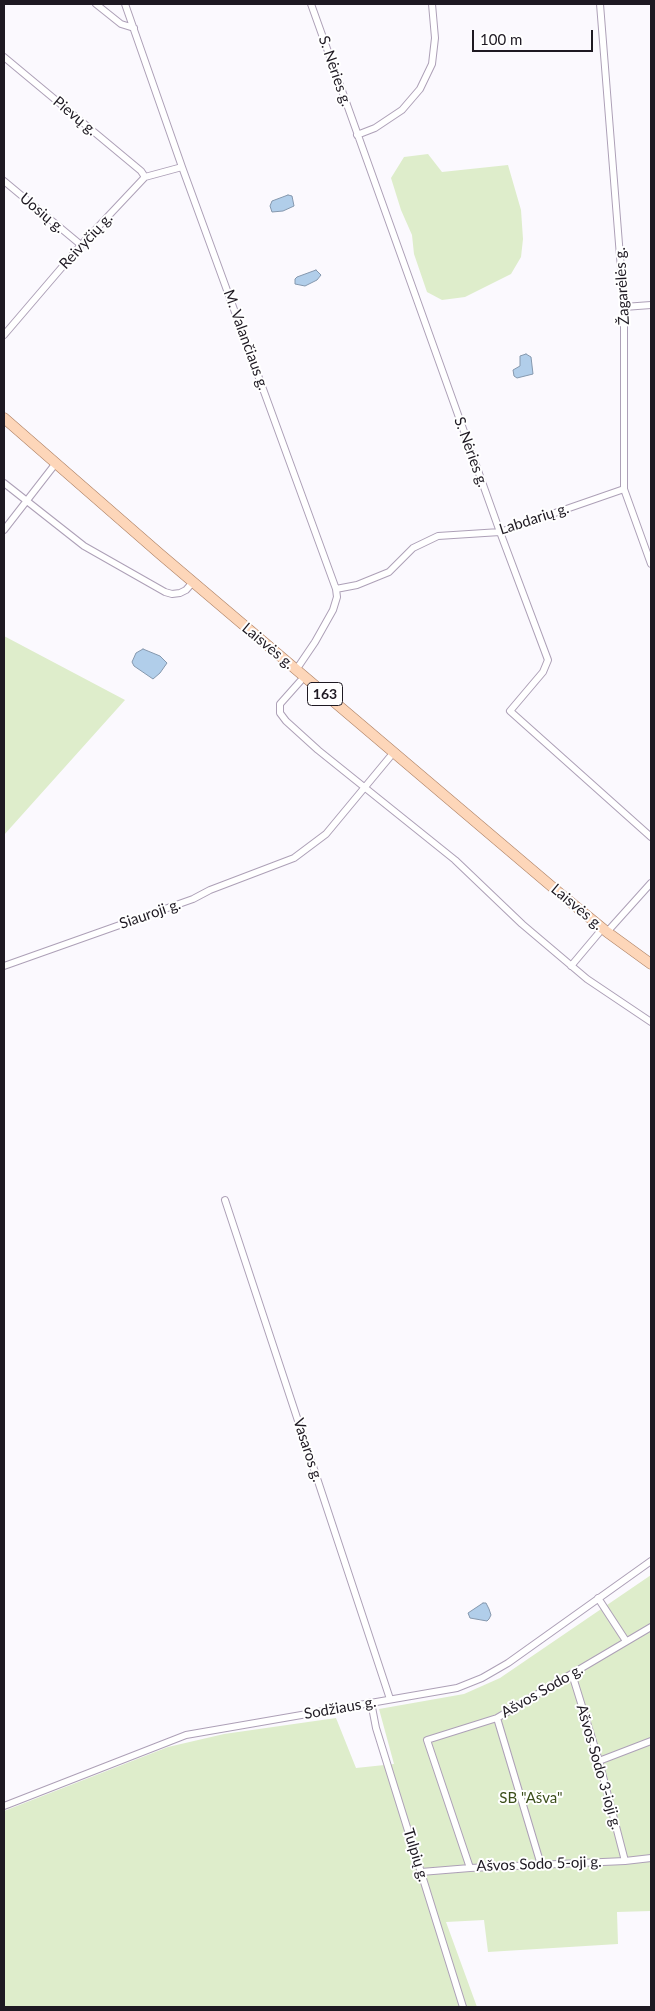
<!DOCTYPE html>
<meta charset="utf-8">
<style>
body{margin:0}
#map{position:relative;width:655px;height:2011px;overflow:hidden;background:#fbf9fe;font-family:Lato,sans-serif}
canvas{display:block}
.frame{position:absolute;inset:0;border:5px solid #1e1922;pointer-events:none}
.scale{position:absolute;left:472px;top:30px;width:121px;height:22px;box-sizing:border-box;border:2px solid #1e1922;border-top:0;padding-left:6px;font-size:15px;line-height:18px;white-space:nowrap;color:#1e1922;-webkit-text-stroke:4px #fff;paint-order:stroke}
</style>
<div id="map">
<canvas width="655" height="2011"></canvas>
<div class="frame"></div>
<div class="scale">100 m</div>
</div>
<script>
const ctx = document.querySelector('canvas').getContext('2d');
ctx.lineJoin = 'round';
function paint(path, color) { ctx.fillStyle = color; ctx.fill(path, 'evenodd'); }
const poly = rows => new Path2D(rows.map(r => 'M' + r).join(''));
function trace(path, color, width, dash) { ctx.strokeStyle = color; ctx.lineWidth = width; ctx.lineCap = dash ? 'butt' : 'round'; ctx.setLineDash(dash || []); ctx.stroke(path); }
function label(font, color, halo, rows, align = 'center') {
  ctx.font = font + ' Lato,sans-serif'; ctx.lineWidth = 4; ctx.setLineDash([]); ctx.textBaseline = 'middle'; ctx.strokeStyle = halo; ctx.fillStyle = color; for (const [text, x, y, turn = 0] of rows) {
    ctx.save(); ctx.translate(x, y); ctx.rotate((+turn || 0) * Math.PI / 180); ctx.textAlign = isNaN(turn) ? turn : align; if (halo) ctx.strokeText(text, 0, 0); ctx.fillText(text, 0, 0); ctx.restore();
  }
}
const green = poly([
 [428,154,442,172,508,165,521,210,523,239,521,257,511,274,465,297,442,300,427,292,414,254,412,235,401,210,391,178,404,157],
 [4,636,125,700,4,835],
 [651,1575,651,1911,617,1912,618,1944,488,1952,484,1920,446,1922,477,2007,4,2007,4,1811,168,1747,224,1734,336,1718,356,1768,394,1764,379,1709,464,1694,500,1678]
]);
const water = poly([
 [288,195,292,196,294,206,283,211,272,212,270,206,272,201,288,195],
 [316,270,321,275,317,280,305,286,295,284,295,279,297,277,316,270],
 [526,354,531,357,533,374,517,378,514,376,513,370,520,366,520,356,526,354],
 [143,649,160,656,167,663,160,673,153,679,134,666,132,662,136,653,143,649],
 [483,1603,486,1603,489,1609,491,1615,489,1619,487,1621,470,1618,468,1613,483,1603]
]);
const street = poly([
 [96,4,121,24,134,28],
 [125,4,182,167,336,589,337,597,333,610,315,642,296,670],
 [311,4,500,532,548,660,543,672,510,711,651,837],
 [600,4,624,307,624,489,651,564],
 [4,57,141,171,145,177],
 [357,135,375,128,402,110,420,89,432,64,435,38,432,4],
 [4,181,81,245],
 [624,307,651,305],
 [4,335,81,245,145,177,182,167],
 [4,483,84,546,165,592,172,594,180,593,186,590,193,582],
 [4,530,56,463],
 [336,589,357,585,389,572,413,548,438,536,500,532,624,489],
 [304,677,280,704,280,713,286,721,318,750,455,860,522,924,587,979,651,1022],
 [607,932,651,883],
 [4,966,193,899,210,890,294,858,326,834,394,752],
 [571,966,603,928],
 [225,1200,390,1699],
 [598,1598,626,1641],
 [651,1627,497,1718,427,1740,470,1868,625,1861,651,1858],
 [572,1674,599,1761,625,1861],
 [371,1702,376,1728,463,2007],
 [497,1718,541,1865],
 [599,1761,651,1741],
 [4,1806,186,1735,457,1688,482,1678,508,1663,651,1561],
 [421,1872,470,1868]
]);
const primary = poly([
 [4,418,160,554,557,891,607,932,651,964]
]);
const shields = [
 [325,694,35]
];
const shieldNames = [
 ["163",325,694]
];
const streetNames = [
 ["S. Nėries g.",335,71,71],
 ["Pievų g.",75,116,40],
 ["Uosių g.",42,213,40],
 ["Reivyčių g.",86,241,-47],
 ["Žagarėlės g.",622,286,-93],
 ["M. Valančiaus g.",246,340,70],
 ["S. Nėries g.",471,452,70],
 ["Labdarių g.",534,519,-18],
 ["Laisvės g.",268,646,40],
 ["Laisvės g.",577,907,40],
 ["Siauroji g.",150,914,-19],
 ["Vasaros g.",308,1450,72],
 ["Ašvos Sodo g.",542,1691,-30],
 ["Sodžiaus g.",340,1708,-10],
 ["Ašvos Sodo 3-ioji g.",599,1767,74],
 ["Tulpių g.",416,1855,73],
 ["Ašvos Sodo 5-oji g.",539,1864,-2]
];
const parkNames = [
 ["SB \"Ašva\"",531,1798]
];
paint(green, '#deedcb');
paint(water, '#b1ceea');
trace(water, '#8598ae', 1);
trace(street, '#ada0b7', 8);
trace(primary, '#ae8266', 11);
trace(street, '#fff', 6);
trace(primary, '#fdd6b9', 10);
for (const [x, y, w] of shields) { const box = new Path2D(); box.roundRect(x - w / 2, y - 11.5, w, 23, 4); ctx.fillStyle = '#fff'; ctx.fill(box); trace(box, '#1e1922', 1); }
label('bold 14px', '#1e1922', null, shieldNames);
label('15px', '#1e1922', '#fff', streetNames);
label('15px', '#3b4e1a', '#fff', parkNames);
</script>
